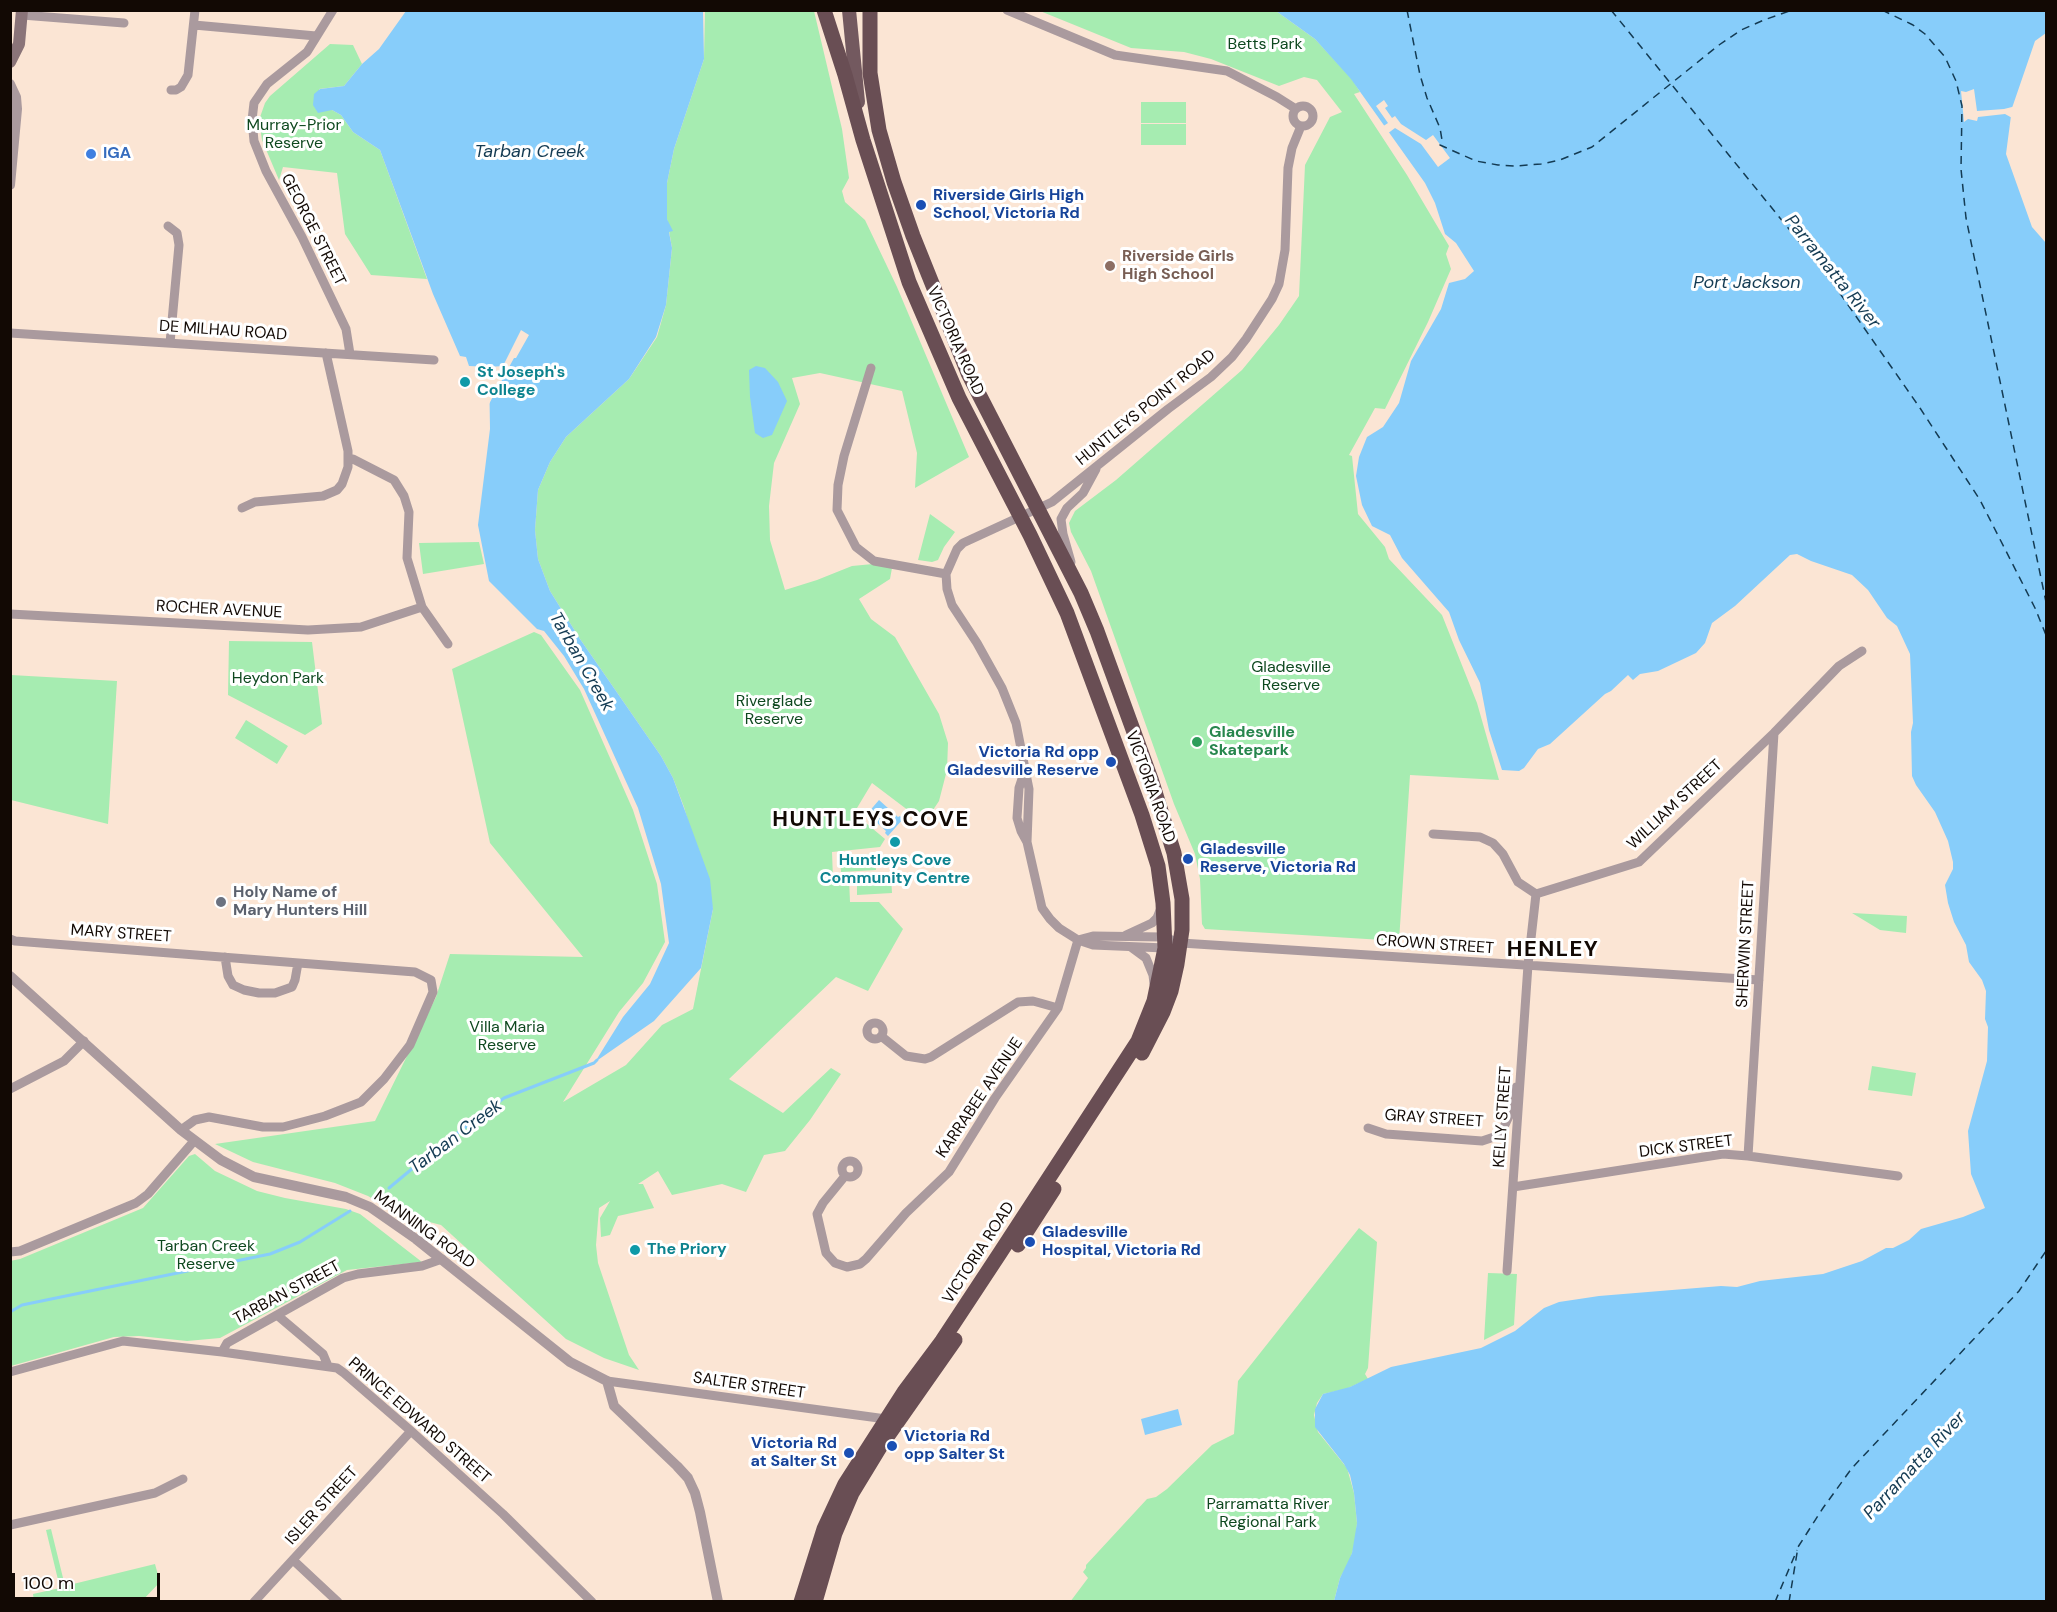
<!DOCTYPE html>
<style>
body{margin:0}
#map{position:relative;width:2057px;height:1612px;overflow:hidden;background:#fbe5d4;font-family:"DM Sans",sans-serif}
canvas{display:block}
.frame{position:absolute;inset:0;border:12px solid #120904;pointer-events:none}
.scale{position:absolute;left:12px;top:1573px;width:148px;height:27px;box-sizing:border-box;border:3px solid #120904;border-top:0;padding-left:8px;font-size:18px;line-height:21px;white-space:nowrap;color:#120904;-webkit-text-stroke:4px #fff;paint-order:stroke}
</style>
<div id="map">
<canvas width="2057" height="1612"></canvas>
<div class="frame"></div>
<div class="scale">100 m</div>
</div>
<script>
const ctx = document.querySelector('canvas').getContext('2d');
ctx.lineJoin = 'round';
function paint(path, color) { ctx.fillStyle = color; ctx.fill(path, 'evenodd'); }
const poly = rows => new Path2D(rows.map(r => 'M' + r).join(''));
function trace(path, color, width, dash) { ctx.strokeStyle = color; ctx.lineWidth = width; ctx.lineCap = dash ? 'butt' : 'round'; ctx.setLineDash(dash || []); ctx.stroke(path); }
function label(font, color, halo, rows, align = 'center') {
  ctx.font = font + ' "DM Sans",sans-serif'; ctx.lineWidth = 6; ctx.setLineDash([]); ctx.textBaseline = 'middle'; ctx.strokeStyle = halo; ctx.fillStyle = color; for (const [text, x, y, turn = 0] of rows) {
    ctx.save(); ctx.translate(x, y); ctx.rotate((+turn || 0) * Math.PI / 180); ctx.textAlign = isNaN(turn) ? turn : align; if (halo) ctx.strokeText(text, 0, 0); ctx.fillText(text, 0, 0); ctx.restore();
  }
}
const green = poly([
 [705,11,814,11,842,129,849,178,842,191,845,202,865,220,897,287,969,457,915,488,917,453,902,391,820,373,792,378,800,404,774,463,769,506,770,540,785,590,817,580,852,566,873,564,892,568,890,579,859,599,871,619,895,637,939,714,948,743,947,770,939,801,933,810,913,814,872,783,854,813,885,839,880,847,832,852,833,879,849,878,850,902,879,902,903,929,868,991,836,977,729,1079,783,1113,831,1068,841,1074,810,1120,785,1151,764,1155,746,1192,722,1184,672,1195,658,1171,638,1184,643,1184,654,1208,618,1216,610,1235,601,1237,600,1218,610,1201,599,1208,596,1245,598,1263,629,1355,639,1370,604,1358,566,1339,441,1225,398,1214,368,1196,335,1183,253,1162,215,1144,375,1121,436,997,450,954,583,957,490,843,452,669,534,632,541,635,580,690,633,810,657,884,665,942,643,983,619,1012,563,1102,626,1065,662,1025,693,1009,713,909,684,807,673,778,661,756,580,639,550,591,538,559,535,530,538,490,550,462,566,437,629,379,657,337,666,305,672,248,667,219,667,183,674,149,704,59],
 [1040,11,1276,11,1315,39,1352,79,1360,92,1354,94,1407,175,1449,246,1446,254,1451,269,1428,322,1385,409,1375,408,1349,455,1352,456,1358,514,1385,547,1389,559,1442,615,1477,703,1499,780,1410,775,1399,941,1205,929,1202,924,1200,879,1195,854,1174,804,1091,571,1071,532,1069,523,1075,511,1116,480,1242,370,1279,325,1299,296,1305,165,1330,117,1342,112,1317,80,1304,77,1279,86,1211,59,1184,52,1131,48],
 [330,44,353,45,362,64,344,86,319,89,332,110,341,115,353,132,380,150,427,279,371,275,345,234,337,173,283,167,279,180,262,140,259,120,265,103,270,96],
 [1141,102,1186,102,1186,123,1141,123],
 [1141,124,1186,124,1186,145,1141,145],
 [930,514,955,532,944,547,938,560,932,562,918,560],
 [479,542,484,564,423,574,419,543],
 [229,641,312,642,322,724,305,735,228,695],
 [11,675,117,681,108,824,11,800],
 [246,720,288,746,277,764,235,738],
 [875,854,876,870,841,872,840,856],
 [891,877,892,893,857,895,857,879],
 [1852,913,1907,916,1906,933,1880,930],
 [1872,1066,1916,1073,1912,1096,1868,1090],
 [195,1154,215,1171,257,1191,285,1198,346,1209,360,1214,422,1262,347,1270,220,1338,187,1341,139,1336,114,1337,11,1366,10,1261,20,1259,143,1208,189,1156],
 [1359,1228,1377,1242,1368,1368,1365,1374,1368,1379,1346,1389,1323,1394,1317,1403,1314,1415,1318,1432,1347,1468,1354,1493,1357,1523,1355,1544,1349,1562,1340,1578,1334,1601,1070,1602,1088,1578,1083,1572,1086,1568,1086,1565,1147,1499,1156,1497,1167,1489,1212,1445,1234,1434,1238,1381],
 [1488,1273,1517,1274,1514,1325,1484,1340],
 [51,1529,65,1586,155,1564,160,1582,142,1601,34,1601,33,1594,60,1588,46,1530]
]);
const water = poly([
 [406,11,703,11,704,59,674,149,667,183,667,219,673,231,669,232,672,248,666,305,656,337,629,379,566,437,550,462,538,490,535,530,538,559,550,591,580,639,661,756,673,778,710,879,713,909,701,968,654,1021,595,1062,623,1017,650,984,669,943,661,884,638,808,584,689,564,656,544,631,537,629,489,581,478,525,490,429,489,367,469,366,466,357,460,356,433,294,380,150,353,132,341,115,332,110,318,113,313,105,314,94,320,89,344,86,362,64,379,49],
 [1276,11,2046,11,2046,33,2035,41,2012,108,2006,154,2032,227,2046,243,2046,1601,1334,1601,1340,1578,1352,1553,1357,1523,1354,1493,1350,1475,1344,1464,1315,1427,1315,1409,1323,1394,1350,1387,1391,1367,1481,1348,1515,1331,1544,1308,1559,1302,1599,1296,1721,1286,1737,1287,1760,1281,1823,1274,1862,1261,1886,1248,1893,1248,1909,1240,1921,1229,1963,1217,1985,1208,1971,1174,1968,1131,1987,1061,1988,1027,1985,1019,1986,991,1982,980,1969,962,1966,945,1954,922,1948,903,1945,885,1953,869,1953,862,1948,841,1935,812,1916,785,1912,776,1911,732,1913,723,1910,654,1897,626,1887,618,1868,590,1852,575,1811,561,1797,554,1790,555,1735,606,1712,623,1705,643,1696,653,1658,671,1640,674,1633,680,1628,675,1611,691,1605,694,1550,744,1538,749,1524,768,1519,771,1502,770,1489,730,1480,683,1459,640,1449,612,1402,558,1390,535,1372,526,1362,505,1356,476,1359,457,1367,437,1383,427,1399,403,1411,361,1441,309,1449,283,1465,279,1474,271,1456,243,1445,234,1435,203,1425,183,1351,79,1315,39],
 [756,366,765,368,778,382,787,401,772,435,763,438,755,433,750,397,749,370],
 [879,800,898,817,900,816,903,819,888,836,885,833,886,831,867,814],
 [1178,1409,1182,1425,1145,1435,1141,1419]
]);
const pier = poly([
 [1974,89,1977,111,2004,109,2016,106,2014,119,2005,114,1978,117,1977,121,1968,119,1964,122,1961,91,1966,92],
 [1384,100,1388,106,1385,108,1392,118,1395,116,1401,124,1426,140,1433,135,1450,158,1438,167,1421,144,1395,128,1387,134,1382,127,1388,123,1376,106],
 [521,330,529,335,516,358,514,358,489,404,489,367,503,366]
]);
const stream = poly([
 [389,1188,431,1153,504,1098,594,1063,597,1060],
 [10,1312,22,1305,270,1254,300,1242,350,1211]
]);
const ferry = poly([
 [1407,10,1420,75,1427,98,1440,128,1442,140,1440,145,1476,161,1498,165,1515,166,1541,164,1560,160,1592,147,1719,45,1741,30,1764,20,1792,10],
 [1611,10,1832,282,1920,408,1980,500,2035,608,2046,635],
 [1882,10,1913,25,1925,34,1945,57,1956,81,1962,106,1961,169,1966,218,2046,602],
 [1775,1602,1797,1550],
 [1789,1602,1798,1547,1823,1508,1852,1468,2019,1291,2046,1251]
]);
const minor = poly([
 [333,10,307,52,267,84,254,103,252,120,254,141,266,171,302,237,346,329,350,354],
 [1007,10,1115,55,1227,71,1277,97,1296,109],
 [22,15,124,23],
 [194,25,316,36],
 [171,90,176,90,181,87,188,75,195,10],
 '1293 116a10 10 0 1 1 20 0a10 10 0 1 1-20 0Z',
 [168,226,177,233,179,245,170,343],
 [10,333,434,360],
 [871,368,844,456,838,485,837,510,856,547,874,561,946,574],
 [349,459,353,459,394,480,404,496,409,512,407,558,422,607,448,644],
 [242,508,255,502,323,496,337,490,342,484,348,467,348,451,326,353],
 [1071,562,1063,534,1061,519,1067,508,1083,493,1096,469],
 [10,614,308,630,361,627,422,607],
 [1024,773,1019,788,1017,818,1021,831,1027,842,1042,908,1050,919,1059,928,1078,940,1093,945,1165,948,1170,946],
 [1433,834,1480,837,1493,843,1503,854,1518,882,1536,894],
 [1027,842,1029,789,1016,723,1002,688,977,643,952,605,947,589,946,574,957,549,963,543,1052,502,1168,409,1211,377,1232,357,1246,339,1272,299,1279,284,1285,250,1288,168,1292,148,1301,126],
 [1536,894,1639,862,1774,733,1839,666,1862,651],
 [1126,935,1152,923,1157,918,1161,908],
 [10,939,15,941,415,972,431,980,433,992,410,1045,384,1079,361,1102,325,1116,283,1127,263,1127,209,1117,195,1120,181,1130],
 [1078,940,1093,936,1163,937,1181,943,1759,980],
 [1131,947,1146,958,1153,975,1154,984],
 [225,957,228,976,233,985,244,990,259,993,275,993,292,987,295,980,298,963],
 '867 1031a8 8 0 1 1 16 0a8 8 0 1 1-16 0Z',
 [881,1036,906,1056,925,1059,931,1057,1018,1002,1033,1001,1058,1008],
 [10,1089,64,1061,84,1041],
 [1368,1128,1386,1134,1482,1141,1494,1137,1502,1131,1509,1116,1516,1087],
 [1748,1156,1774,733],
 '842 1169a8 8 0 1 1 16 0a8 8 0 1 1-16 0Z',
 [845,1176,823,1203,817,1214,826,1253,835,1263,847,1267,860,1264,866,1259,906,1213,949,1172,995,1098,1058,1008,1078,940],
 [1513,1187,1723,1154,1748,1156,1898,1176],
 [10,1252,20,1251,136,1203,148,1194,194,1141],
 [1507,1271,1528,965,1536,894],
 [277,1315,323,1354,328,1366],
 [222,1352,227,1343,343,1278,358,1274,422,1266,442,1259],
 [10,1372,123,1341,222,1352,337,1368,344,1373,411,1431,503,1514,592,1602],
 [607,1381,886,1419],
 [10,1525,155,1493,183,1479],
 [293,1560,338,1602],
 [254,1602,411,1431]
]);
const tertiary = poly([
 [10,84,16,97,17,109,10,185],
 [10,976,181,1130,221,1160,254,1177,346,1197,370,1207,416,1239,570,1362,607,1381,614,1406,677,1466,688,1478,695,1493,700,1512,718,1602]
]);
const secondary = poly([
 [10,62,19,44,22,10]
]);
const primary = poly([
 [849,10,858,102]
]);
const trunk = poly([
 [870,10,870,73,879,130,894,182,913,236,968,373,1081,593,1097,631,1151,779,1174,853,1182,899,1182,930,1177,964,1171,991,1163,1012,1142,1053],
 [1018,1245,1054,1189],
 [801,1602,824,1529,845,1484,904,1392,942,1341,1000,1253,1138,1041,1154,1001,1165,948,1163,903,1158,866,1142,815,1067,613,1030,535,959,398,909,282,863,140,845,75,824,10],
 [815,1602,835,1533,852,1493,880,1447,955,1340]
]);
const markers = [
 [91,154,6,"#3f7fe0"],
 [921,205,6,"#1a4fb4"],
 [1110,266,6,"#8d6e63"],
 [465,382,6,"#0f9aa8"],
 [1197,742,6,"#2e9e5b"],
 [1111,762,6,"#1a4fb4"],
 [895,842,6,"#0f9aa8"],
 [1188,859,6,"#1a4fb4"],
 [221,902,6,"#6b7280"],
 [1030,1242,6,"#1a4fb4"],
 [635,1250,6,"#0f9aa8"],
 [892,1446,6,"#1a4fb4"],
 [849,1453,6,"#1a4fb4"]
];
const parkNames = [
 ["Betts Park",1265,45],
 ["Murray-Prior",294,126],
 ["Reserve",294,144],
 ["Gladesville",1291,668],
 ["Reserve",1291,686],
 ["Heydon Park",278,679],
 ["Riverglade",774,702],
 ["Reserve",774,720],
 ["Villa Maria",507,1028],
 ["Reserve",507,1046],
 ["Tarban Creek",206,1247],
 ["Reserve",206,1265],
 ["Parramatta River",1268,1505],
 ["Regional Park",1268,1523]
];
const shopNames = [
 ["IGA",103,154]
];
const transitNames = [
 ["Riverside Girls High",933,196],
 ["School, Victoria Rd",933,214],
 ["Victoria Rd opp",1099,753,"right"],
 ["Gladesville Reserve",1099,771,"right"],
 ["Gladesville",1200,850],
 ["Reserve, Victoria Rd",1200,868],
 ["Gladesville",1042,1233],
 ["Hospital, Victoria Rd",1042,1251],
 ["Victoria Rd",904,1437],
 ["opp Salter St",904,1455],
 ["Victoria Rd",837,1444,"right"],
 ["at Salter St",837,1462,"right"]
];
const streetNames = [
 ["GEORGE STREET",313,230,63],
 ["DE MILHAU ROAD",223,331,4],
 ["VICTORIA ROAD",955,341,66],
 ["HUNTLEYS POINT ROAD",1146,408,-39],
 ["ROCHER AVENUE",219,610,3],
 ["VICTORIA ROAD",1150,787,70],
 ["WILLIAM STREET",1675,805,-43],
 ["MARY STREET",121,934,4],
 ["SHERWIN STREET",1746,944,-87],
 ["CROWN STREET",1435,945,4],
 ["KARRABEE AVENUE",980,1098,-56],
 ["KELLY STREET",1503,1117,-86],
 ["GRAY STREET",1434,1119,4],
 ["DICK STREET",1686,1147,-7],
 ["MANNING ROAD",424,1230,36],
 ["VICTORIA ROAD",979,1253,-57],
 ["TARBAN STREET",287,1293,-28],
 ["SALTER STREET",749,1386,8],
 ["PRINCE EDWARD STREET",419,1421,41],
 ["ISLER STREET",322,1506,-48]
];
const educationNames = [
 ["Riverside Girls",1122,257],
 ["High School",1122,275]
];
const cultureNames = [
 ["St Joseph's",477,373],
 ["College",477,391],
 ["Huntleys Cove",895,861,"center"],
 ["Community Centre",895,879,"center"],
 ["The Priory",647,1250]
];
const leisureNames = [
 ["Gladesville",1209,733],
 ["Skatepark",1209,751]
];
const worshipNames = [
 ["Holy Name of",233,893],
 ["Mary Hunters Hill",233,911]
];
const waterNames = [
 ["Tarban Creek",530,152],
 ["Parramatta River",1832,272,51],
 ["Port Jackson",1747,283],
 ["Tarban Creek",581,662,60],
 ["Tarban Creek",456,1137,-37],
 ["Parramatta River",1915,1466,-47]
];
const districtNames = [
 ["HUNTLEYS COVE",871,820],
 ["HENLEY",1553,950]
];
paint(green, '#a6ecb1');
paint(water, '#87cdfa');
paint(pier, '#fbe5d4');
trace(stream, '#87cdfa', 3);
trace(ferry, '#143b53', 1.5, [8, 6]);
trace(minor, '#aa9a9e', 9);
trace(tertiary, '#aa9a9e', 10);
trace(secondary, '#8a7479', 12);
trace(primary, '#73595f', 14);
trace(trunk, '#694e54', 15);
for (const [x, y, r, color] of markers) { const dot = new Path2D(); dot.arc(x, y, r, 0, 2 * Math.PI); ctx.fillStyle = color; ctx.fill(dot); trace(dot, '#fff', 2); }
label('16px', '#0e481f', '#fff', parkNames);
label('bold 16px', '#366cbe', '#fff', shopNames, 'left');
label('bold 16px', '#164399', '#fff', transitNames, 'left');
label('16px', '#120904', '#fff', streetNames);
label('bold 16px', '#785e54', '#fff', educationNames, 'left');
label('bold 16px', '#0d838f', '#fff', cultureNames, 'left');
label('bold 16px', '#27864d', '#fff', leisureNames, 'left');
label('bold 16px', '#5b616d', '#fff', worshipNames, 'left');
label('italic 18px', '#143b53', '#fff', waterNames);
ctx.letterSpacing = '1.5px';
label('bold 22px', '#120904', '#fff', districtNames);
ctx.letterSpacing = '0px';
</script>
